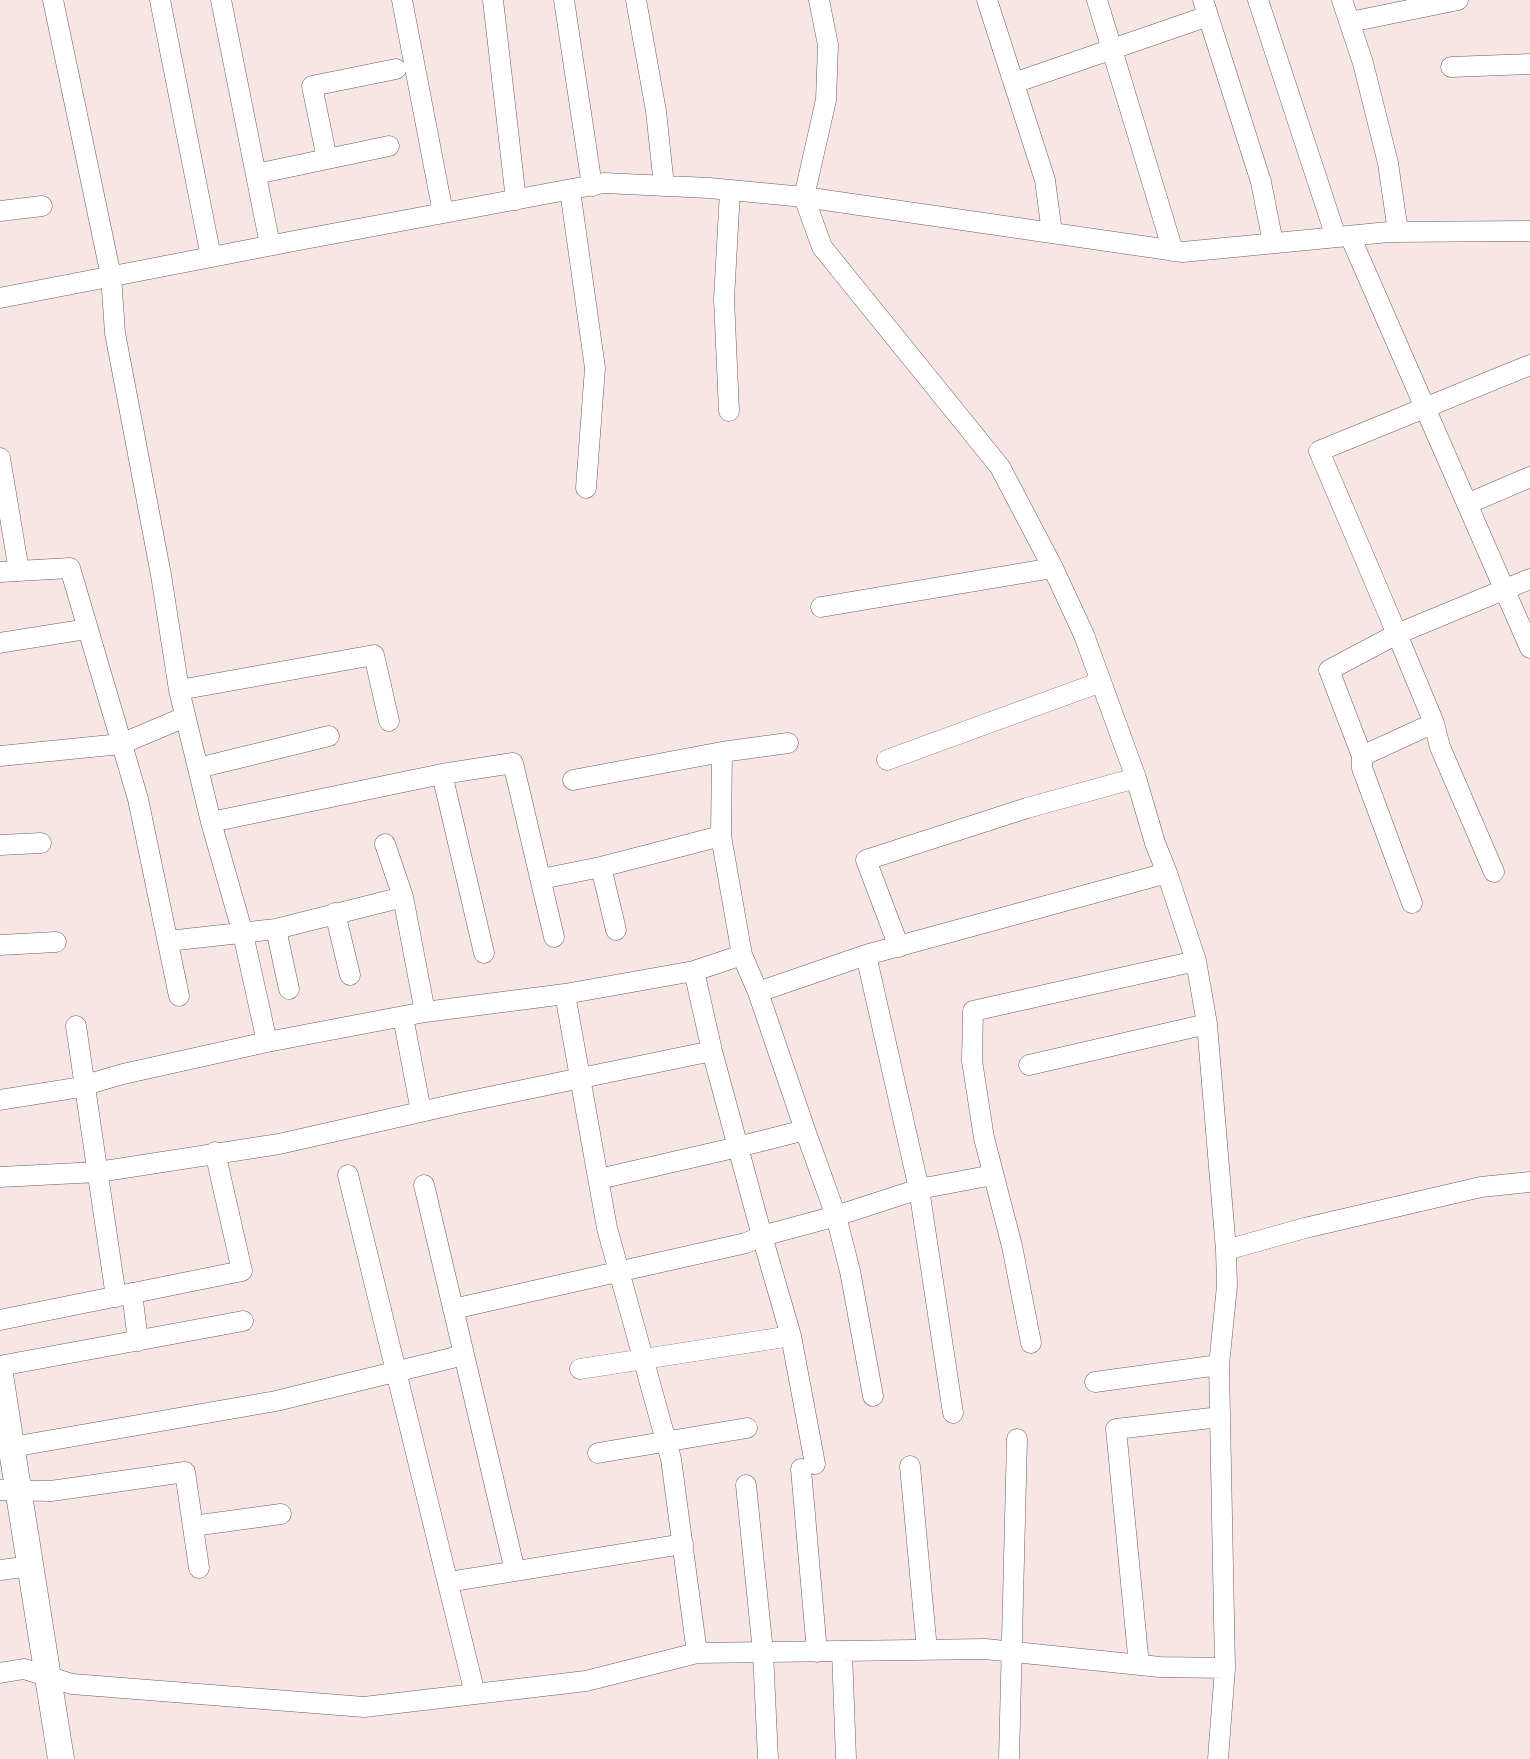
<!DOCTYPE html>
<style>
body{margin:0}
canvas{display:block;background:#f8e6e5}
</style>
<canvas width="1530" height="1759"></canvas>
<script>
const ctx = document.querySelector('canvas').getContext('2d');
ctx.lineJoin = 'round';
const poly = rows => new Path2D(rows.map(r => 'M' + r).join(''));
function trace(path, color, width, dash) { ctx.strokeStyle = color; ctx.lineWidth = width; ctx.lineCap = dash ? 'butt' : 'round'; ctx.setLineDash(dash || []); ctx.stroke(path); }
const minor = poly([
 [53,0,111,276,115,333,161,575,179,690,211,822,243,934,267,1042],
 [160,0,211,257],
 [221,0,270,245],
 [402,0,443,213],
 [493,0,516,200],
 [564,0,592,186],
 [636,0,656,111,664,186],
 [819,0,828,45,826,100,804,197,822,247,1000,467,1053,568,1084,635,1136,778,1155,843,1167,873,1196,961,1207,1024,1226,1250,1227,1286,1219,1365,1225,1668,1218,1759],
 [987,0,1045,180,1052,233],
 [1097,0,1173,251],
 [1203,0,1261,182,1273,243],
 [1258,0,1336,237],
 [1342,0,1363,63,1388,163,1398,232],
 [1350,22,1458,0],
 [1451,67,1530,64],
 [1014,83,1208,16],
 [327,159,312,86,396,69],
 [256,174,389,146],
 [570,190,595,368,586,488],
 [0,211,42,206],
 [1350,236,1530,648],
 [0,298,294,241,604,183,709,188,804,197,1183,252,1389,232,1530,231],
 [1530,365,1319,451,1397,634,1530,579],
 [729,411,724,299,730,191],
 [0,458,19,571],
 [1467,504,1530,477],
 [0,572,70,568,138,799,179,996],
 [821,607,1053,568],
 [0,643,87,629],
 [179,690,374,655,389,721],
 [722,752,721,836,742,955,758,992,805,1130,836,1216,850,1271,873,1396],
 [0,756,121,744,185,717],
 [1362,756,1434,723],
 [887,760,1101,682],
 [198,768,329,736],
 [442,774,484,953],
 [573,780,722,752,788,743],
 [211,822,442,774,513,763,554,937],
 [385,844,403,897,425,1012],
 [0,845,41,843],
 [601,867,616,930],
 [541,879,601,867,721,836],
 [1412,903,1362,768,1362,756,1329,670,1397,634,1434,723,1440,747,1494,872],
 [335,913,350,975],
 [276,929,289,989],
 [168,941,276,929,403,897],
 [0,945,56,942],
 [899,947,866,860,1027,808,1136,778],
 [866,955,919,1189,953,1413],
 [694,971,712,1051,762,1236,791,1336,815,1464],
 [758,992,866,955,1167,873],
 [565,994,607,1228,671,1459,697,1653],
 [403,1017,421,1111],
 [76,1026,116,1297],
 [1029,1065,1207,1024],
 [0,1100,75,1088,123,1074,267,1042,425,1012,565,994,694,971,742,955],
 [348,1175,475,1694],
 [0,1177,98,1172,279,1144,460,1103,712,1051],
 [599,1179,738,1147,805,1130],
 [424,1185,515,1571],
 [1226,1250,1305,1228,1481,1187,1530,1182],
 [132,1293,138,1341],
 [453,1309,746,1243,762,1236,836,1216,919,1189,993,1175],
 [0,1320,242,1271,215,1152],
 [1031,1343,1012,1246,984,1138,972,1061,973,1011,1196,961],
 [0,1366,243,1321],
 [580,1369,791,1336],
 [1095,1382,1219,1365],
 [12,1447,276,1401,464,1355],
 [598,1453,747,1428],
 [910,1466,927,1650],
 [801,1469,817,1652],
 [746,1485,763,1652,768,1759],
 [0,1490,51,1491,185,1472,199,1568],
 [193,1526,281,1514],
 [0,1570,31,1566],
 [448,1582,683,1544],
 [842,1651,846,1759],
 [1139,1665,1116,1429,1220,1417],
 [0,1673,24,1669,72,1684,364,1707,586,1681,697,1653,985,1649,1160,1667,1225,1668],
 [1009,1759,1017,1439]
]);
const major = poly([
 [0,1375,61,1759]
]);
trace(minor, '#6b5c5c', 21);
trace(major, '#6b5c5c', 27);
trace(minor, '#fff', 20);
trace(major, '#fff', 26);
</script>
